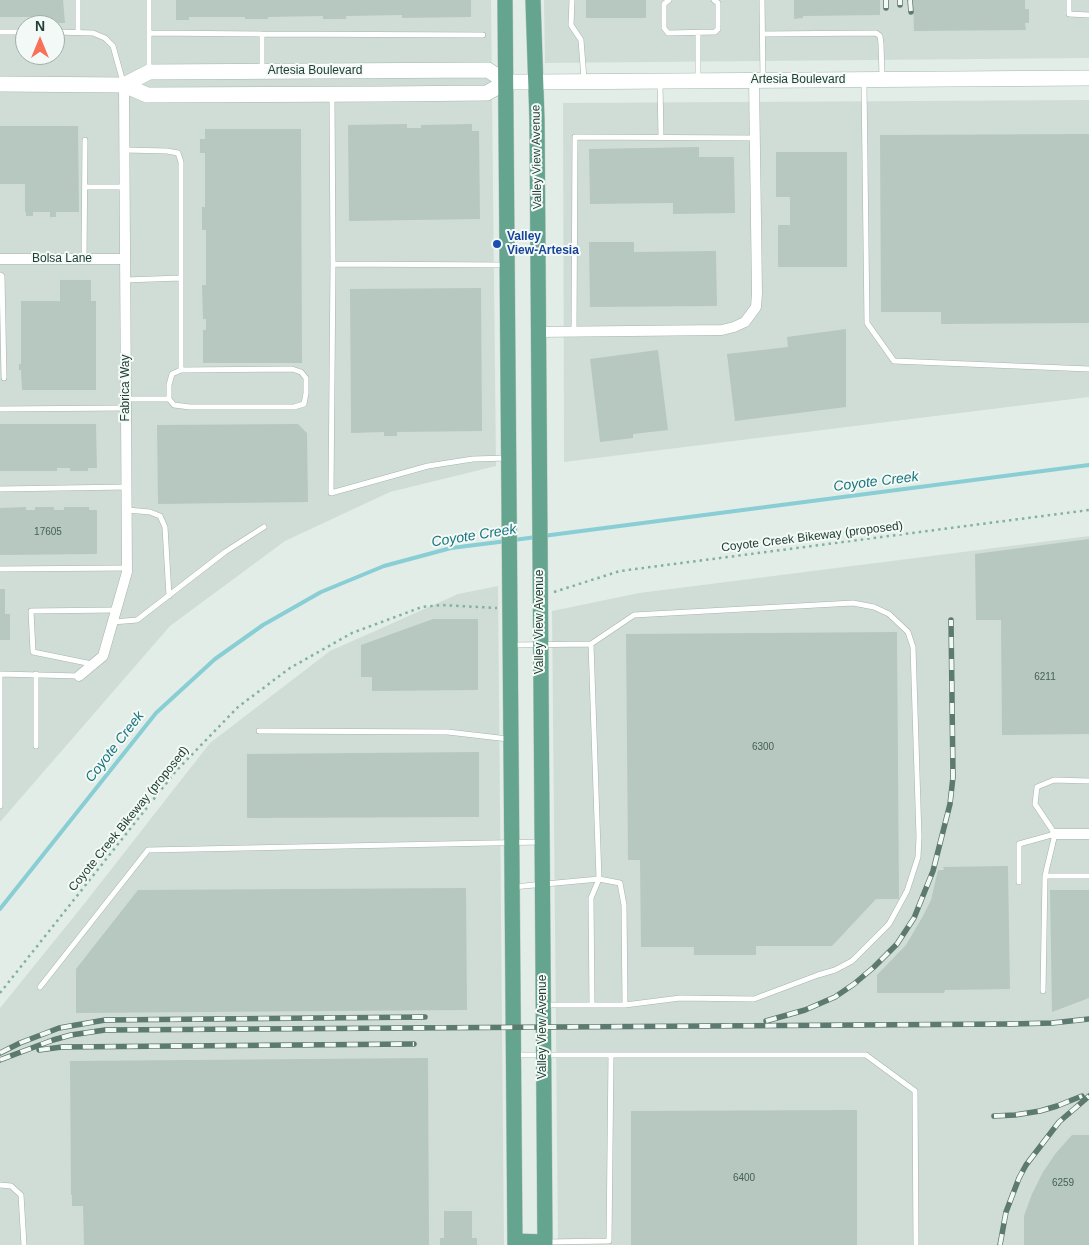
<!DOCTYPE html>
<style>
body{margin:0}
#map{position:relative;width:1089px;height:1245px;overflow:hidden;background:#e2ede7;font-family:Arial,sans-serif}
canvas{display:block}
.north{position:absolute;left:15px;top:15px;width:50px;height:50px;box-sizing:border-box;background:#f3f9f6;border:1px solid #9fafa8;border-radius:50%;rotate:0deg;font-size:14px;font-weight:700;line-height:20px;text-align:center;color:#213f34}
.north::after{content:'';display:block;margin:auto;width:18px;height:22px;background:#f77057;clip-path:polygon(50% 0,100% 100%,50% 72%,0 100%)}
</style>
<div id="map">
<canvas width="1089" height="1245"></canvas>
<div class="north">N</div>
</div>
<script>
const ctx = document.querySelector('canvas').getContext('2d');
ctx.lineJoin = 'round';
function paint(path, color) { ctx.fillStyle = color; ctx.fill(path, 'evenodd'); }
const poly = rows => new Path2D(rows.map(r => 'M' + r).join(''));
function trace(path, color, width, dash) { ctx.strokeStyle = color; ctx.lineWidth = width; ctx.lineCap = dash ? 'butt' : 'round'; ctx.setLineDash(dash || []); ctx.stroke(path); }
function label(font, color, halo, rows, align = 'center') {
  ctx.font = font + ' Arial,sans-serif'; ctx.lineWidth = 4; ctx.setLineDash([]); ctx.textBaseline = 'middle'; ctx.strokeStyle = halo; ctx.fillStyle = color; for (const [text, x, y, turn = 0] of rows) {
    ctx.save(); ctx.translate(x, y); ctx.rotate((+turn || 0) * Math.PI / 180); ctx.textAlign = isNaN(turn) ? turn : align; if (halo) ctx.strokeText(text, 0, 0); ctx.fillText(text, 0, 0); ctx.restore();
  }
}
const built = poly([
 [0,0,491,0,496,466,390,492,285,541,170,626,0,822],
 [25,25,55,25,55,55,25,55],
 [544,0,1089,0,1089,58,545,63],
 [1089,100,1089,397,564,462,563,103],
 [1089,536,1089,1245,558,1245,552,611,639,593],
 [498,586,504,1245,0,1245,0,1008,84,904,210,743,330,651,458,594]
]);
const stream = poly([
 [543,536,1089,465],
 [514,540,536,537],
 [0,909,156,713,215,659,263,625,321,592,384,566,451,548,507,541]
]);
const building = poly([
 [0,0,63,0,65,23,35,23,35,17,0,17],
 [176,0,471,0,471,17,402,18,402,15,346,16,346,19,323,19,323,16,268,17,268,19,245,19,245,17,189,17,189,20,176,20],
 [586,0,646,0,646,18,586,18],
 [794,0,880,0,880,15,803,16,803,18,794,19],
 [913,0,1025,0,1025,9,1029,9,1029,23,1025,23,1026,30,914,31],
 [407,124,407,128,421,128,421,125,472,124,472,131,479,131,480,219,349,221,348,125],
 [0,126,78,126,79,212,56,212,56,217,50,217,50,212,33,212,33,216,26,216,26,212,25,212,25,184,0,184],
 [205,129,301,129,302,363,203,363,203,330,206,330,206,319,203,319,202,285,206,285,206,230,202,230,202,207,205,207,205,153,200,153,200,139,205,139],
 [1089,134,1089,323,941,324,941,312,881,312,880,135],
 [699,147,699,157,734,157,735,213,673,214,673,203,590,204,589,149],
 [776,152,847,152,847,267,778,267,778,225,790,225,790,197,776,197],
 [589,242,634,242,634,252,716,251,717,306,590,307],
 [60,280,91,280,91,301,96,301,96,390,22,390,21,370,19,370,19,364,21,364,21,301,60,301],
 [481,288,482,431,397,432,397,436,384,436,384,432,351,433,350,289],
 [846,329,846,407,735,421,727,354,788,347,787,337],
 [658,350,668,430,633,434,633,438,600,442,590,359],
 [0,424,96,424,97,468,88,468,88,471,70,471,70,468,57,468,57,471,0,471],
 [298,424,307,433,308,502,158,504,157,425],
 [26,507,26,510,35,510,35,507,54,507,54,510,64,510,64,507,89,507,89,510,97,510,97,554,0,555,0,508],
 [1089,539,1089,734,1002,735,1001,620,976,620,975,554],
 [0,589,5,589,5,614,10,614,10,640,0,640],
 [433,619,478,619,478,690,372,691,372,677,361,677,361,645],
 [897,632,899,899,876,899,832,946,756,946,756,955,694,955,694,947,641,947,640,860,628,860,626,634],
 [479,752,479,817,247,818,247,754],
 [1008,866,1010,989,945,990,944,993,877,993,877,975,906,945,923,916,931,900,938,870,944,870,943,867],
 [466,888,467,1010,76,1013,76,969,138,890],
 [1050,890,1089,890,1089,998,1052,1012],
 [428,1058,429,1245,84,1245,83,1206,72,1206,72,1195,71,1195,70,1061],
 [857,1110,857,1245,631,1245,631,1111],
 [1072,1135,1089,1135,1089,1245,1024,1245,1024,1216,1032,1194,1043,1172,1056,1153],
 [444,1211,472,1211,472,1238,477,1238,477,1245,440,1245,440,1238,444,1238]
]);
const path = poly([
 [554,592,620,571,1089,510],
 [0,993,176,771,238,707,290,668,352,633,422,607,441,605,497,608]
]);
const lane = poly([
 [149,0,149,71],
 [572,0,571,25,581,40,584,79],
 [669,0,664,4,664,28,668,33,715,32,718,29,718,3,714,0],
 [762,0,763,80],
 [1069,0,1069,14,1089,15],
 [0,32,25,32],
 [55,32,93,33,105,38,113,46,123,82],
 [78,32,78,0],
 [149,33,262,34],
 [762,34,876,33,880,36,881,44,882,77],
 [262,69,262,34,483,35],
 [698,80,698,33],
 [864,83,867,323,894,361,1089,369],
 [660,84,661,137],
 [332,97,333,264],
 [125,150,167,151,178,153,181,162,181,370,172,374,169,385,169,399,126,399],
 [85,187,124,187],
 [84,259,85,140],
 [505,265,333,264,331,493,428,466,473,459,508,458],
 [0,275,2,276,4,378],
 [125,280,181,278],
 [574,331,575,137,755,138],
 [169,399,174,405,190,407,294,407,304,404,306,393,306,378,301,372,292,369,181,370],
 [0,409,126,408],
 [0,489,127,487],
 [127,510,150,512,160,516,165,527,169,596],
 [0,569,127,568],
 [113,622,137,620,225,552,264,527],
 [513,645,591,644,599,879,591,898,592,1004],
 [92,664,33,652,31,611,116,610],
 [0,674,79,676],
 [36,674,36,746],
 [259,731,448,732,508,739],
 [0,806,0,674],
 [1045,876,1089,876],
 [1019,882,1019,844,1055,834],
 [513,887,599,879,620,883,624,905,625,1005],
 [40,987,148,850,541,842],
 [1043,991,1045,876,1055,834,1035,804,1037,787,1054,780,1089,781],
 [545,1005,625,1005,680,998,754,999,818,975,835,970,852,961,889,924,907,891,918,857,919,837,913,647,908,632,889,614,874,607,853,603,634,615,591,644],
 [516,1055,866,1055,915,1091,916,1245],
 [0,1185,11,1186,21,1195,24,1245],
 [546,1242,609,1241,611,1055]
]);
const street = poly([
 [0,259,125,259],
 [538,332,722,330,734,327,745,322,756,307,757,293,754,80],
 [79,676,103,656,127,572,124,85],
 [1055,834,1089,834]
]);
const secondary = poly([
 [0,84,124,85,147,95,385,94,487,93,506,82],
 [124,85,149,72,488,70,506,82,535,82,1089,78]
]);
const primary = poly([
 [505,0,515,1245],
 [533,0,537,120,545,1245],
 [515,1241,545,1242]
]);
const rail = poly([
 [886,0,886,8],
 [900,0,900,5],
 [910,0,911,12],
 [766,1021,805,1010,835,997,854,984,874,967,897,944,914,918,933,871,950,804,953,777,951,620],
 [39,1050,62,1047,414,1044],
 [0,1053,20,1043,59,1028,105,1020,425,1017],
 [0,1060,53,1040,71,1035,105,1030,1011,1024,1052,1023,1089,1019],
 [994,1116,1015,1115,1040,1111,1057,1106,1082,1096],
 [1000,1245,1006,1212,1019,1178,1026,1165,1059,1122,1089,1096]
]);
const markers = [
 [497,244,5,"#1a4fb4"]
];
const numberNames = [
 ["17605",48,532],
 ["6211",1045,677],
 ["6300",763,747],
 ["6400",744,1178],
 ["6259",1063,1183]
];
const streetNames = [
 ["Artesia Boulevard",315,71],
 ["Artesia Boulevard",798,80],
 ["Valley View Avenue",537,157,-91],
 ["Bolsa Lane",62,259],
 ["Fabrica Way",126,388,-90],
 ["Coyote Creek Bikeway (proposed)",812,537,-7],
 ["Valley View Avenue",540,622,-90],
 ["Coyote Creek Bikeway (proposed)",129,819,-51],
 ["Valley View Avenue",543,1027,-90]
];
const transitNames = [
 ["Valley",507,237],
 ["View-Artesia",507,251]
];
const waterNames = [
 ["Coyote Creek",876,482,-7],
 ["Coyote Creek",474,536,-9],
 ["Coyote Creek",115,747,-52]
];
paint(built, '#d0ddd6');
trace(stream, '#88ced4', 4);
paint(building, '#b7c8c0');
trace(lane, '#a4b5ae', 6);
trace(street, '#a4b5ae', 11);
trace(secondary, '#a0b9ae', 16);
trace(primary, '#c1c9c6', 16);
trace(path, '#81b29e', 2.5, [2.5, 4]);
trace(lane, '#fff', 5);
trace(street, '#fff', 10);
trace(secondary, '#fff', 15);
trace(primary, '#65a48f', 15);
trace(rail, '#5c7a6f', 5.5);
trace(rail, '#f3f9f6', 4, [11]);
for (const [x, y, r, color] of markers) { const dot = new Path2D(); dot.arc(x, y, r, 0, 2 * Math.PI); ctx.fillStyle = color; ctx.fill(dot); trace(dot, '#f3f9f6', 2); }
label('10px', '#466157', null, numberNames);
label('12px', '#213f34', '#f3f9f6', streetNames);
label('bold 12px', '#164399', '#f3f9f6', transitNames, 'left');
label('italic 14px', '#19757d', '#f3f9f6', waterNames);
</script>
